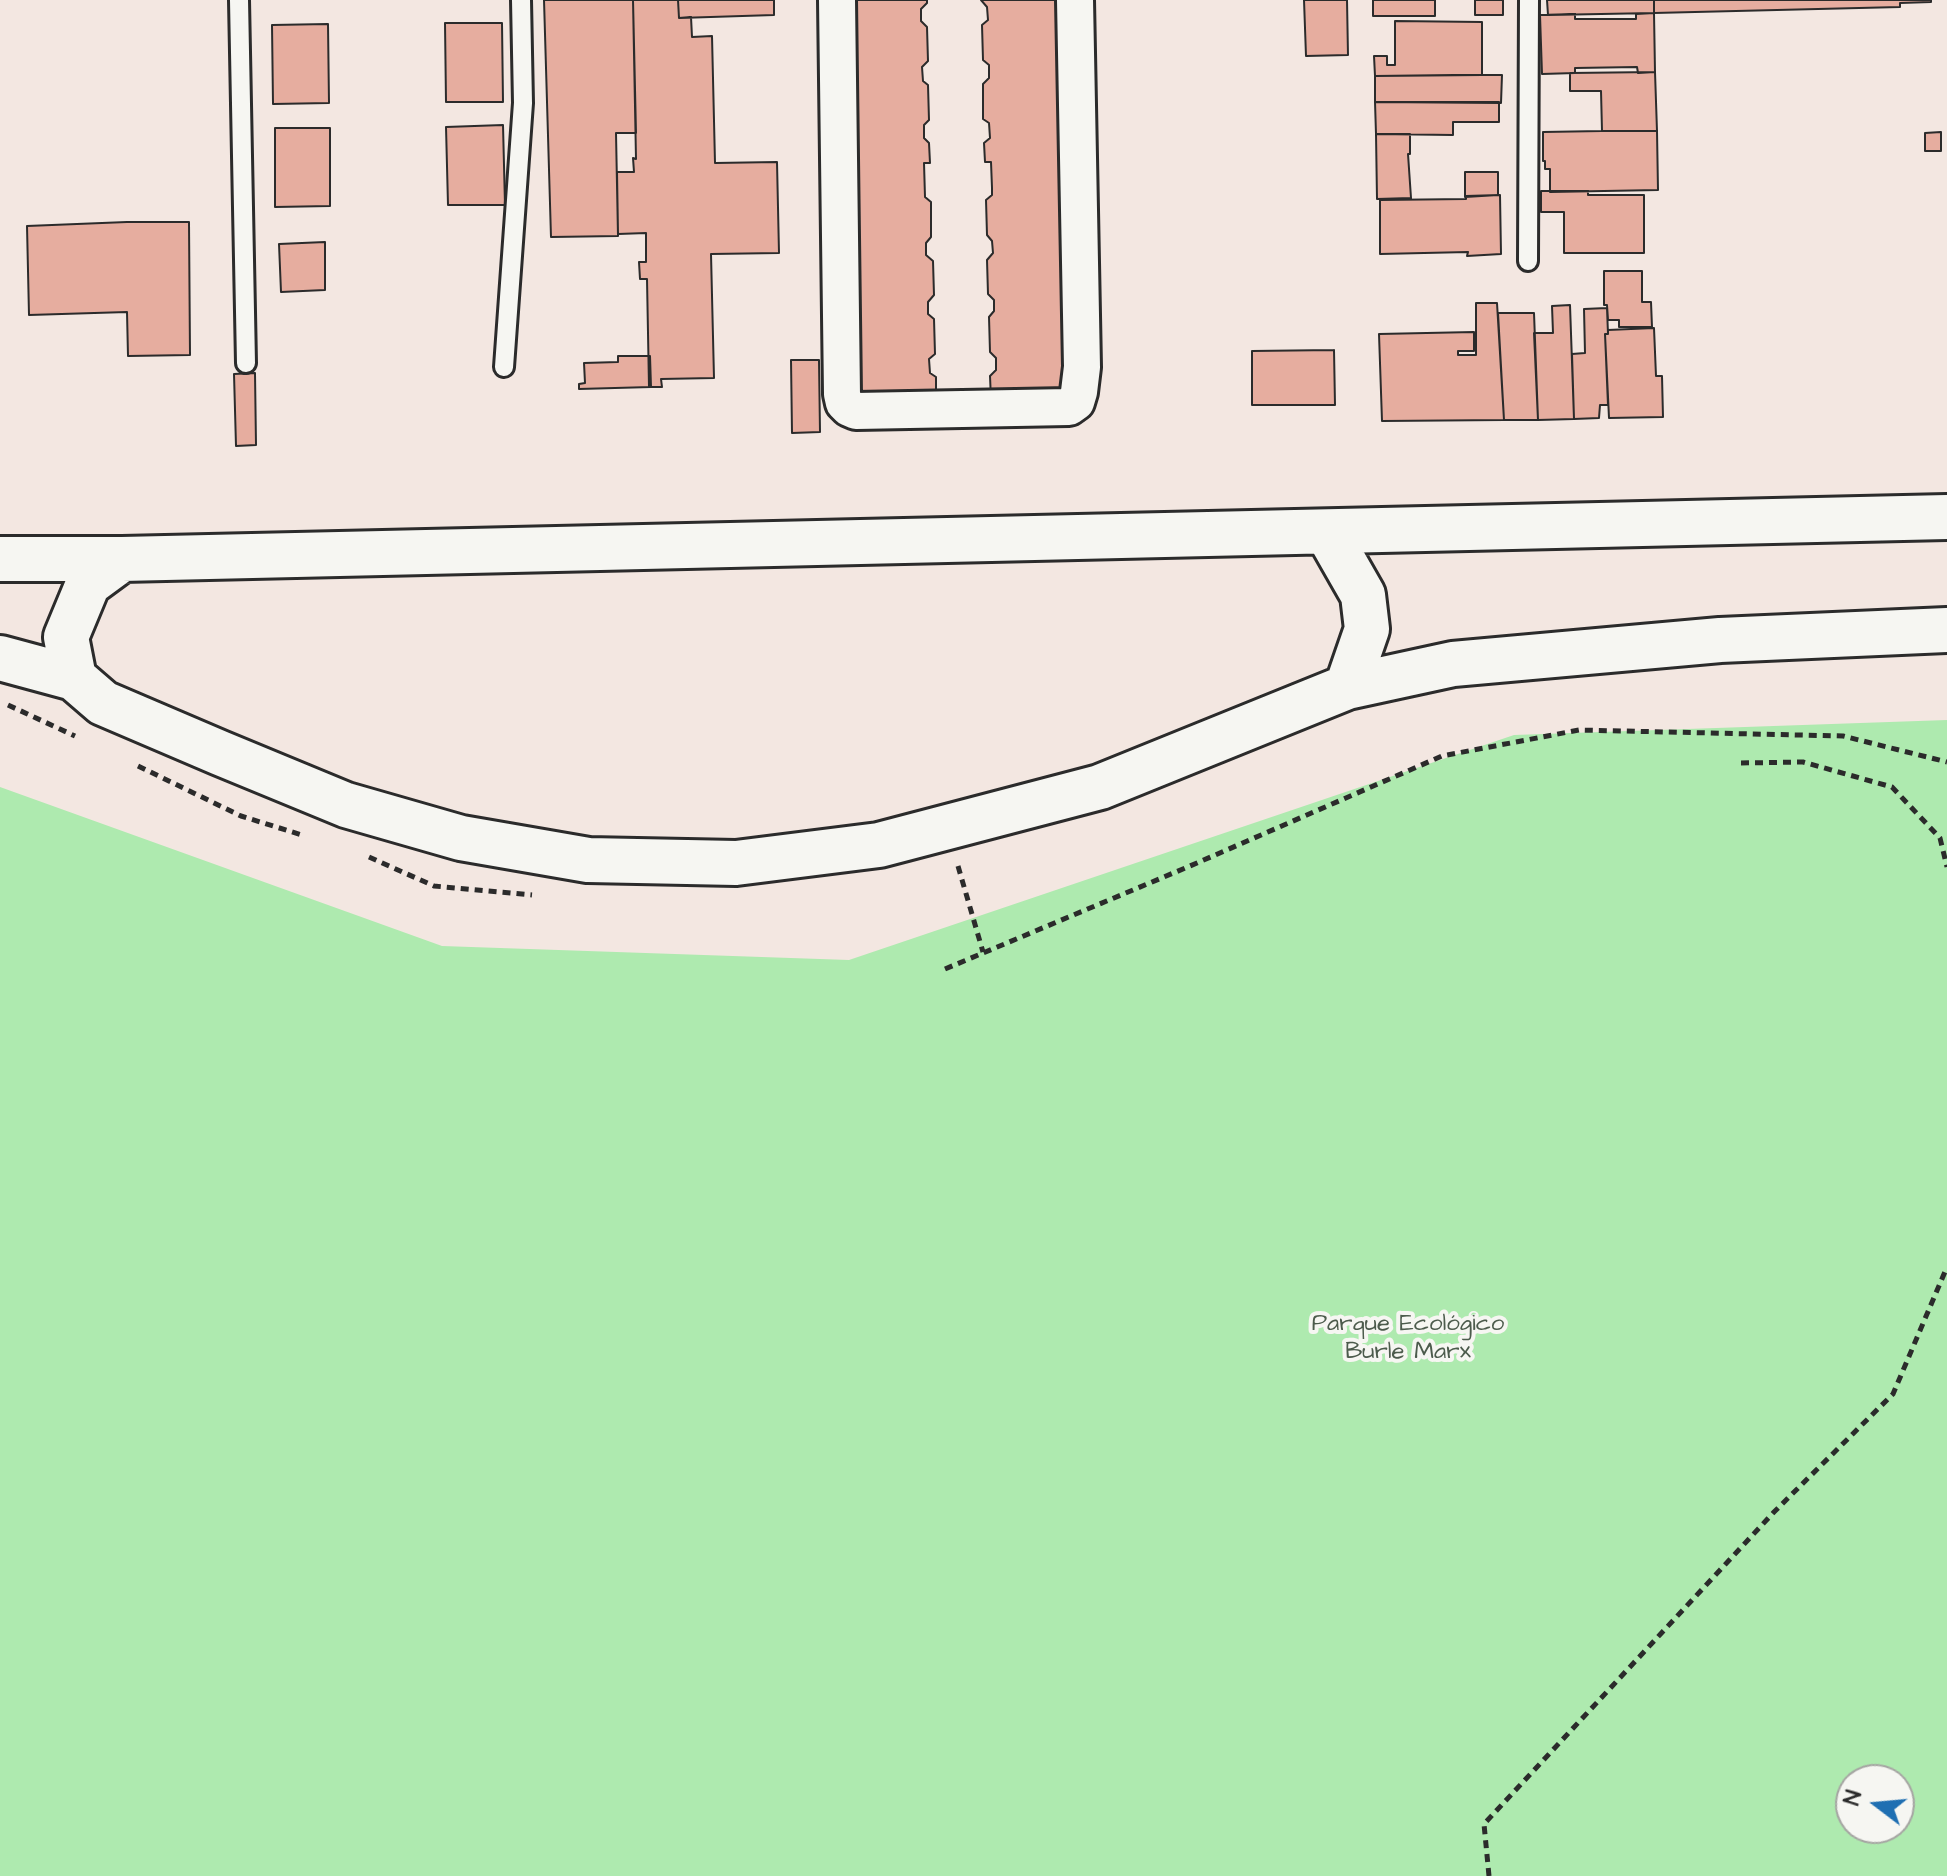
<!DOCTYPE html>
<meta charset="utf-8">
<style>
body{margin:0}
#map{position:relative;width:1947px;height:1876px;overflow:hidden;background:#f3e7e1;font-family:"Architects Daughter",sans-serif}
canvas{display:block}
.north{position:absolute;left:1835px;top:1764px;width:80px;height:80px;box-sizing:border-box;background:#f6f6f2;border:2px solid #a5a5a2;border-radius:50%;rotate:286deg;font-size:22px;font-weight:700;line-height:32px;text-align:center;color:#2b2b2b}
.north::after{content:'';display:block;margin:auto;width:28px;height:36px;background:#1f6fb2;clip-path:polygon(50% 0,100% 100%,50% 72%,0 100%)}
</style>
<div id="map">
<canvas width="1947" height="1876"></canvas>
<div class="north">N</div>
</div>
<script>
const ctx = document.querySelector('canvas').getContext('2d');
ctx.lineJoin = 'round';
function paint(path, color) { ctx.fillStyle = color; ctx.fill(path, 'evenodd'); }
const poly = rows => new Path2D(rows.map(r => 'M' + r).join(''));
function trace(path, color, width, dash) { ctx.strokeStyle = color; ctx.lineWidth = width; ctx.lineCap = dash ? 'butt' : 'round'; ctx.setLineDash(dash || []); ctx.stroke(path); }
function label(font, color, halo, rows, align = 'center') {
  ctx.font = font + ' "Architects Daughter",sans-serif'; ctx.lineWidth = 8; ctx.setLineDash([]); ctx.textBaseline = 'middle'; ctx.strokeStyle = halo; ctx.fillStyle = color; for (const [text, x, y, turn = 0] of rows) {
    ctx.save(); ctx.translate(x, y); ctx.rotate((+turn || 0) * Math.PI / 180); ctx.textAlign = isNaN(turn) ? turn : align; if (halo) ctx.strokeText(text, 0, 0); ctx.fillText(text, 0, 0); ctx.restore();
  }
}
const green = poly([
 [1947,720,1947,1876,0,1876,0,787,442,946,849,960,1514,735],
 [1851,1780,1899,1780,1899,1828,1851,1828]
]);
const building = poly([
 [544,0,633,0,636,133,616,133,618,236,551,237,544,0],
 [633,0,678,0,679,18,691,17,692,37,712,36,715,163,777,162,779,253,711,254,714,378,661,379,662,387,649,387,647,279,640,279,639,262,646,262,646,233,618,234,617,172,634,172,633,158,636,159,633,0],
 [678,0,774,0,774,15,679,18,678,0],
 [837,0,927,0,927,3,921,9,921,21,927,27,928,61,922,67,923,81,928,85,929,120,924,125,924,138,929,143,930,163,924,163,925,197,931,202,931,237,926,243,926,255,933,261,934,295,928,302,928,314,934,319,935,354,929,359,930,373,936,377,936,402,848,404,837,0],
 [981,0,1068,0,1078,398,991,400,990,376,996,370,996,358,990,352,989,317,994,311,994,300,988,294,987,260,993,253,992,241,987,235,986,200,992,195,992,188,991,162,985,162,984,143,990,138,989,123,983,119,983,84,989,78,989,65,983,60,982,25,988,20,987,7,981,0],
 [1304,0,1347,0,1348,55,1306,56,1304,0],
 [1373,0,1435,0,1435,16,1373,16,1373,0],
 [1475,0,1503,0,1503,15,1475,15,1475,0],
 [1547,0,1654,0,1654,13,1548,15,1547,0],
 [1654,0,1931,0,1931,2,1900,3,1900,7,1654,13,1654,0],
 [1654,13,1655,72,1638,73,1637,67,1575,68,1575,73,1542,74,1540,15,1575,14,1575,19,1636,19,1636,14,1654,13],
 [1395,21,1482,22,1482,75,1375,76,1374,56,1387,56,1387,65,1395,65,1395,21],
 [445,23,502,23,503,102,446,102,445,23],
 [328,24,329,103,273,104,272,25,328,24],
 [1655,72,1657,131,1602,131,1601,91,1570,91,1570,73,1655,72],
 [1454,75,1502,75,1501,103,1375,102,1375,76,1454,75],
 [1375,102,1499,102,1499,122,1453,122,1453,135,1376,134,1375,102],
 [503,125,505,205,448,205,446,127,503,125],
 [275,128,330,128,330,206,275,207,275,128],
 [1602,131,1657,131,1658,190,1550,192,1550,169,1545,169,1545,161,1543,161,1543,132,1602,131],
 [1941,132,1941,151,1925,151,1925,133,1941,132],
 [1376,134,1410,134,1410,154,1408,154,1411,198,1377,199,1376,134],
 [1465,172,1498,172,1498,195,1465,197,1465,172],
 [1541,191,1588,191,1588,195,1644,195,1644,253,1564,253,1564,212,1541,212,1541,191],
 [1500,195,1501,254,1467,256,1468,252,1380,254,1380,200,1466,199,1466,196,1500,195],
 [127,222,189,222,190,355,128,356,127,312,29,315,27,226,127,222],
 [325,242,325,290,281,292,279,244,325,242],
 [1604,271,1642,271,1642,302,1651,302,1652,327,1619,327,1619,320,1608,320,1607,305,1604,305,1604,271],
 [1476,303,1497,303,1504,420,1382,421,1379,334,1474,332,1474,351,1458,351,1458,355,1476,355,1476,303],
 [1570,305,1574,419,1538,420,1534,333,1553,333,1552,306,1570,305],
 [1607,308,1608,334,1605,334,1608,405,1600,405,1599,418,1574,419,1572,354,1585,353,1584,309,1607,308],
 [1498,313,1534,313,1538,420,1504,420,1498,313],
 [1654,328,1656,376,1662,376,1663,417,1609,418,1605,334,1608,334,1608,330,1654,328],
 [1334,350,1335,405,1252,405,1252,351,1334,350],
 [618,356,650,356,651,387,579,389,579,384,585,383,584,363,618,362,618,356],
 [791,360,819,360,820,432,792,433,791,360],
 [255,373,256,445,236,446,234,374,255,373]
]);
const path = poly([
 [8,705,75,736],
 [1741,763,1803,762,1892,787,1940,838,1947,867],
 [138,766,241,816,302,835],
 [369,857,434,886,532,895],
 [958,866,983,952],
 [945,969,1190,866,1442,756,1579,730,1843,736,1947,762],
 [1489,1876,1484,1824,1774,1512,1893,1394,1947,1267]
]);
const service = poly([
 [239,0,246,363],
 [1528,261,1529,0],
 [504,367,523,103,521,0]
]);
const minor = poly([
 [837,0,842,394,844,403,849,408,856,411,1069,407,1076,402,1079,392,1082,367,1075,0]
]);
const tertiary = poly([
 [1327,532,1363,595,1367,629,1347,687],
 [0,559,122,559,1947,517],
 [0,658,74,678,103,703,220,753,346,805,461,838,588,860,736,863,879,845,1100,787,1347,687,1453,664,1720,640,1947,630],
 [74,678,66,637,88,584,122,559]
]);
const parkNames = [
 ["Parque Ecológico",1408,1325],
 ["Burle Marx",1408,1353]
];
paint(green, '#aeeaaf');
paint(building, '#e6ad9f');
trace(building, '#2b2b2b', 2);
trace(service, '#2b2b2b', 24);
trace(minor, '#2b2b2b', 42);
trace(tertiary, '#2b2b2b', 50);
trace(path, '#2b2b2b', 5, [8, 6]);
trace(service, '#f6f6f2', 18);
trace(minor, '#f6f6f2', 36);
trace(tertiary, '#f6f6f2', 44);
label('24px', '#4c5b4c', '#f6f6f2', parkNames);
</script>
